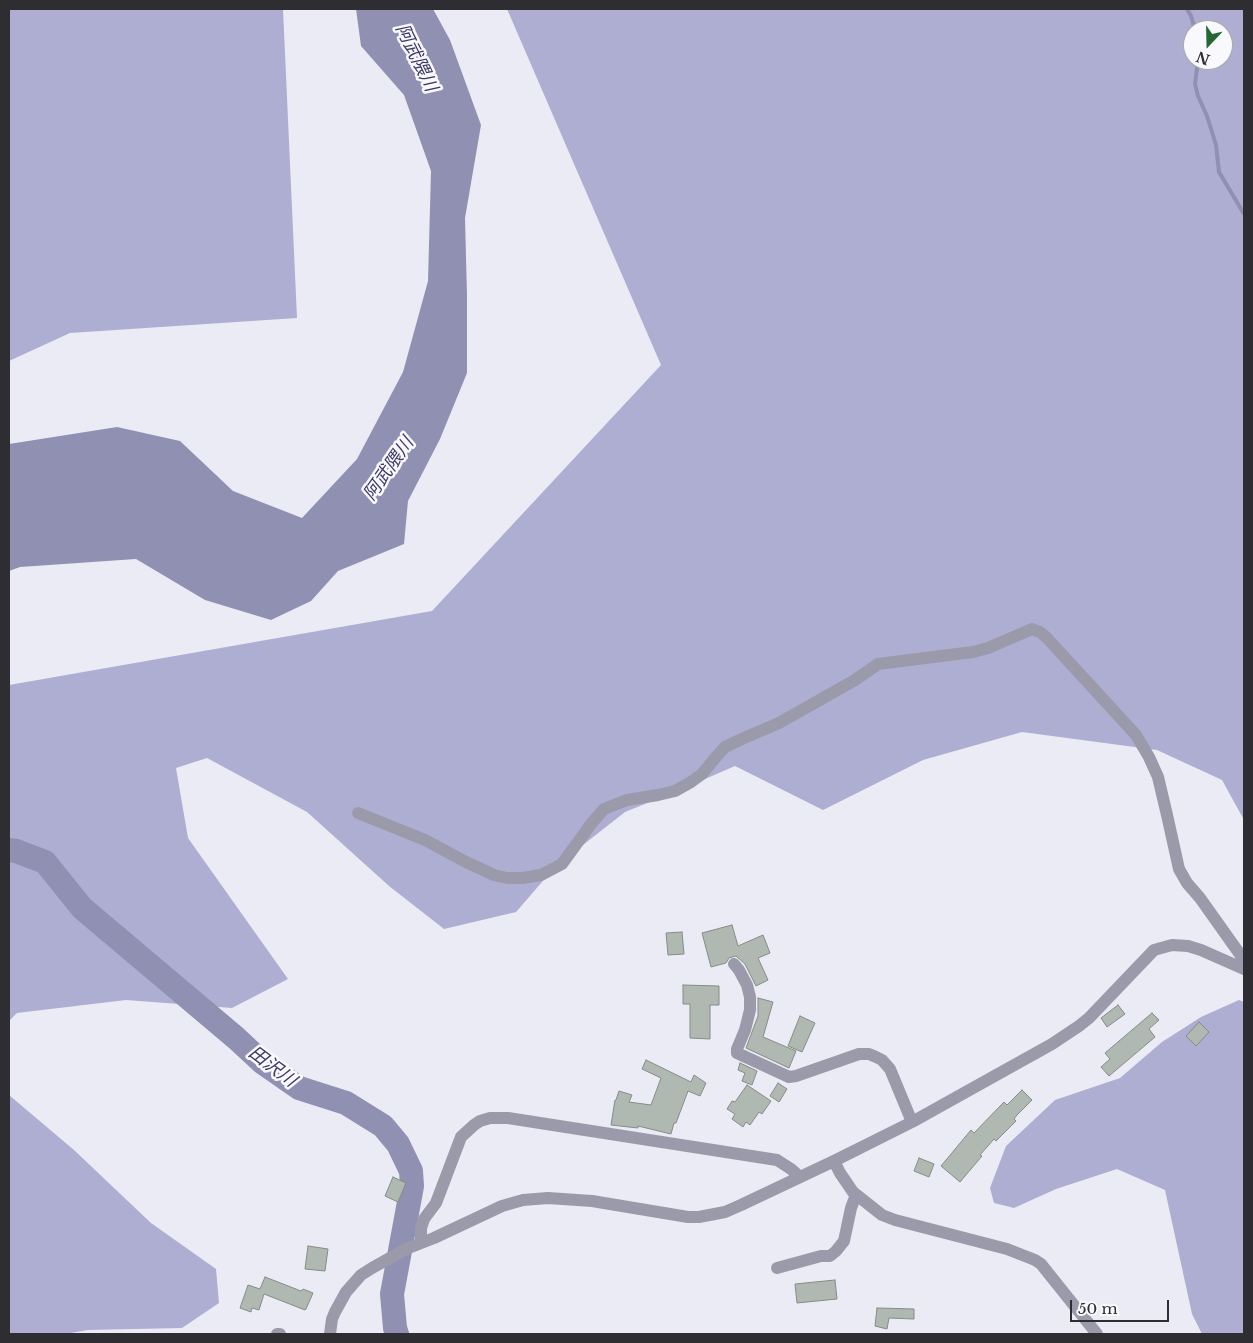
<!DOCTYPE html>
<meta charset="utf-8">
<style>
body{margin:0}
#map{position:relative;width:1253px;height:1343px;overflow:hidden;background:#ebebf6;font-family:"Libre Baskerville",serif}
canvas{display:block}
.frame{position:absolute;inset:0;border:10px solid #2e2e32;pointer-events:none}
.north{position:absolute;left:1183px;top:20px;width:50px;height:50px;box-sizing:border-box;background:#f9f9fd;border:1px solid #a8a8ac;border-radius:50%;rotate:201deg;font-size:14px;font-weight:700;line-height:20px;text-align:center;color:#2e2e32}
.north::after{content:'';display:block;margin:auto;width:18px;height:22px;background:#256833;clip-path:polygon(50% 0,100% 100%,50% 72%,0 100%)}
.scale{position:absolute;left:1070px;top:1300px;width:99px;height:22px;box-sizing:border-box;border:2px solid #2e2e32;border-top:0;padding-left:6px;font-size:15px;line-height:18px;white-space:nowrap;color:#2e2e32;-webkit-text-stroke:4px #f9f9fd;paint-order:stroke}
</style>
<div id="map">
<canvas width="1253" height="1343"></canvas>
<div class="frame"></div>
<div class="north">N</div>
<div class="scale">50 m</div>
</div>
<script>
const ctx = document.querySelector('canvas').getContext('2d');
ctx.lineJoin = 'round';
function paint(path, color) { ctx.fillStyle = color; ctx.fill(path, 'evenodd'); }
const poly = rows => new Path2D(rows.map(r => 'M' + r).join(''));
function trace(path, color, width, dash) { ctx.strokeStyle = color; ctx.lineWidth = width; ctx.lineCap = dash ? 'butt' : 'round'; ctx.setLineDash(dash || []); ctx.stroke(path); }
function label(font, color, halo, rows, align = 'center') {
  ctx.font = font + ' "Libre Baskerville","Noto Sans JP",serif'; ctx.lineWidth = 5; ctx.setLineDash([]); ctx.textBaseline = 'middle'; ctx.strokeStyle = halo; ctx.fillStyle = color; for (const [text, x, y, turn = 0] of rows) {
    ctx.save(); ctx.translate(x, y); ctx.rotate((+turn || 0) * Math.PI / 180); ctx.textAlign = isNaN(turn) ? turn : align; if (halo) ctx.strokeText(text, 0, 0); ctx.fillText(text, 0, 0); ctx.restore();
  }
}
const forest = poly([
 [9,9,283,9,297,318,70,333,9,361],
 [507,9,1244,9,1244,820,1222,780,1157,750,1022,732,923,760,823,810,735,766,682,789,625,812,555,867,516,912,444,929,389,886,307,812,207,758,176,768,188,838,288,979,232,1008,126,1000,17,1013,9,1021,9,685,432,611,661,365],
 [1193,30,1223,30,1223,60,1193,60],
 [1239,1000,1244,1002,1244,1334,1202,1334,1192,1314,1165,1190,1117,1169,1056,1189,1014,1208,994,1203,990,1188,1006,1146,1055,1100,1120,1078,1162,1042,1201,1017],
 [9,1095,74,1150,151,1223,216,1269,219,1303,182,1328,88,1330,65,1334,9,1334]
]);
const water = poly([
 [356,9,433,9,450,40,481,125,465,218,467,295,467,373,440,439,408,501,404,544,338,571,311,601,271,620,205,600,136,559,20,567,9,571,9,444,117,427,180,441,233,491,302,518,357,459,403,372,428,281,431,171,404,95,361,46]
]);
const stream = poly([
 [1187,9,1191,16,1195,30],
 [1198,60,1195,84,1198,96,1207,116,1216,145,1219,172,1244,214]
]);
const river = poly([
 [9,850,16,851,45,862,82,908,236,1038,263,1063,299,1088,346,1103,383,1126,398,1144,411,1171,412,1186,392,1294,395,1328,397,1334]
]);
const building = poly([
 [732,925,738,946,763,935,770,953,758,958,768,980,756,986,745,964,736,956,729,958,726,963,711,967,702,933,732,925],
 [682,932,684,954,668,955,666,933,682,932],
 [683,985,719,986,719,1005,710,1005,710,1039,690,1038,690,1004,683,1004,683,985],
 [758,998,773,1002,763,1037,796,1051,789,1068,746,1048,758,1016,758,998],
 [1118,1005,1125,1014,1107,1027,1101,1018,1118,1005],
 [1152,1013,1159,1020,1149,1029,1155,1037,1109,1076,1101,1067,1110,1059,1105,1053,1152,1013],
 [800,1016,815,1023,802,1052,788,1046,800,1016],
 [1199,1022,1209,1032,1196,1046,1186,1036,1199,1022],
 [646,1060,691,1082,694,1075,706,1083,700,1096,688,1091,676,1123,674,1123,671,1134,638,1126,638,1128,611,1125,615,1100,616,1100,619,1091,632,1095,629,1102,651,1105,661,1078,642,1069,646,1060],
 [740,1063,757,1071,752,1085,742,1081,745,1073,738,1070,740,1063],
 [778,1083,787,1089,779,1102,770,1096,778,1083],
 [747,1085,771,1101,762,1114,759,1112,750,1125,746,1122,743,1127,732,1119,735,1114,727,1109,732,1101,735,1102,747,1085],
 [1022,1090,1032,1100,1017,1115,1014,1119,1016,1121,996,1141,994,1139,980,1155,982,1156,960,1182,941,1166,971,1130,974,1133,1004,1102,1007,1105,1022,1090],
 [919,1158,934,1164,929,1177,914,1171,919,1158],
 [393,1177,406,1183,398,1202,385,1196,393,1177],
 [308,1246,328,1249,325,1271,305,1269,308,1246],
 [265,1277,301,1291,303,1289,313,1293,306,1309,305,1310,264,1294,259,1310,252,1308,251,1312,240,1308,248,1285,260,1289,265,1277],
 [835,1280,837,1299,797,1303,795,1284,835,1280],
 [877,1308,914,1309,914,1319,889,1318,887,1329,875,1326,877,1308]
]);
const minor = poly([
 [358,813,425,840,466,862,494,875,507,878,522,878,541,875,562,864,591,824,604,809,627,800,658,795,675,791,691,782,702,774,716,757,725,747,744,738,779,723,855,680,878,664,973,652,988,648,1032,629,1040,632,1047,638,1136,735,1149,757,1158,777,1167,815,1179,869,1187,883,1200,898,1244,960],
 [734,964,739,970,747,985,750,997,750,1010,745,1030,737,1049,737,1053,789,1077,796,1076,859,1054,869,1054,876,1057,882,1060,890,1069,912,1122],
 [834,1161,840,1173,853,1192,882,1215,895,1220,1007,1249,1035,1260,1041,1264,1097,1334],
 [421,1243,421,1228,424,1219,436,1203,461,1137,474,1125,480,1121,490,1118,508,1118,777,1160,791,1169,800,1177],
 [777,1268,821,1256,830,1256,836,1251,844,1241,851,1208,856,1195],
 [277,1334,280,1334],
 [330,1334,332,1319,335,1312,346,1292,361,1275,372,1268,406,1249,434,1238,502,1206,523,1200,548,1198,592,1201,688,1217,699,1217,725,1212,741,1205,834,1161,912,1122,1052,1044,1079,1026,1089,1018,1154,950,1172,945,1188,946,1201,950,1244,969]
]);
const waterNames = [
 ["阿武隈川",416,58,64],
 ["阿武隈川",389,469,-55],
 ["田沢川",272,1067,37]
];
paint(forest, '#aeaed2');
paint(water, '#9090b3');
trace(stream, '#9090b3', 4);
trace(river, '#9090b3', 24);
paint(building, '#b0b9b1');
trace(building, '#848c84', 1);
trace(minor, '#9a9aaa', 12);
label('italic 18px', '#3c3868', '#f9f9fd', waterNames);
</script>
